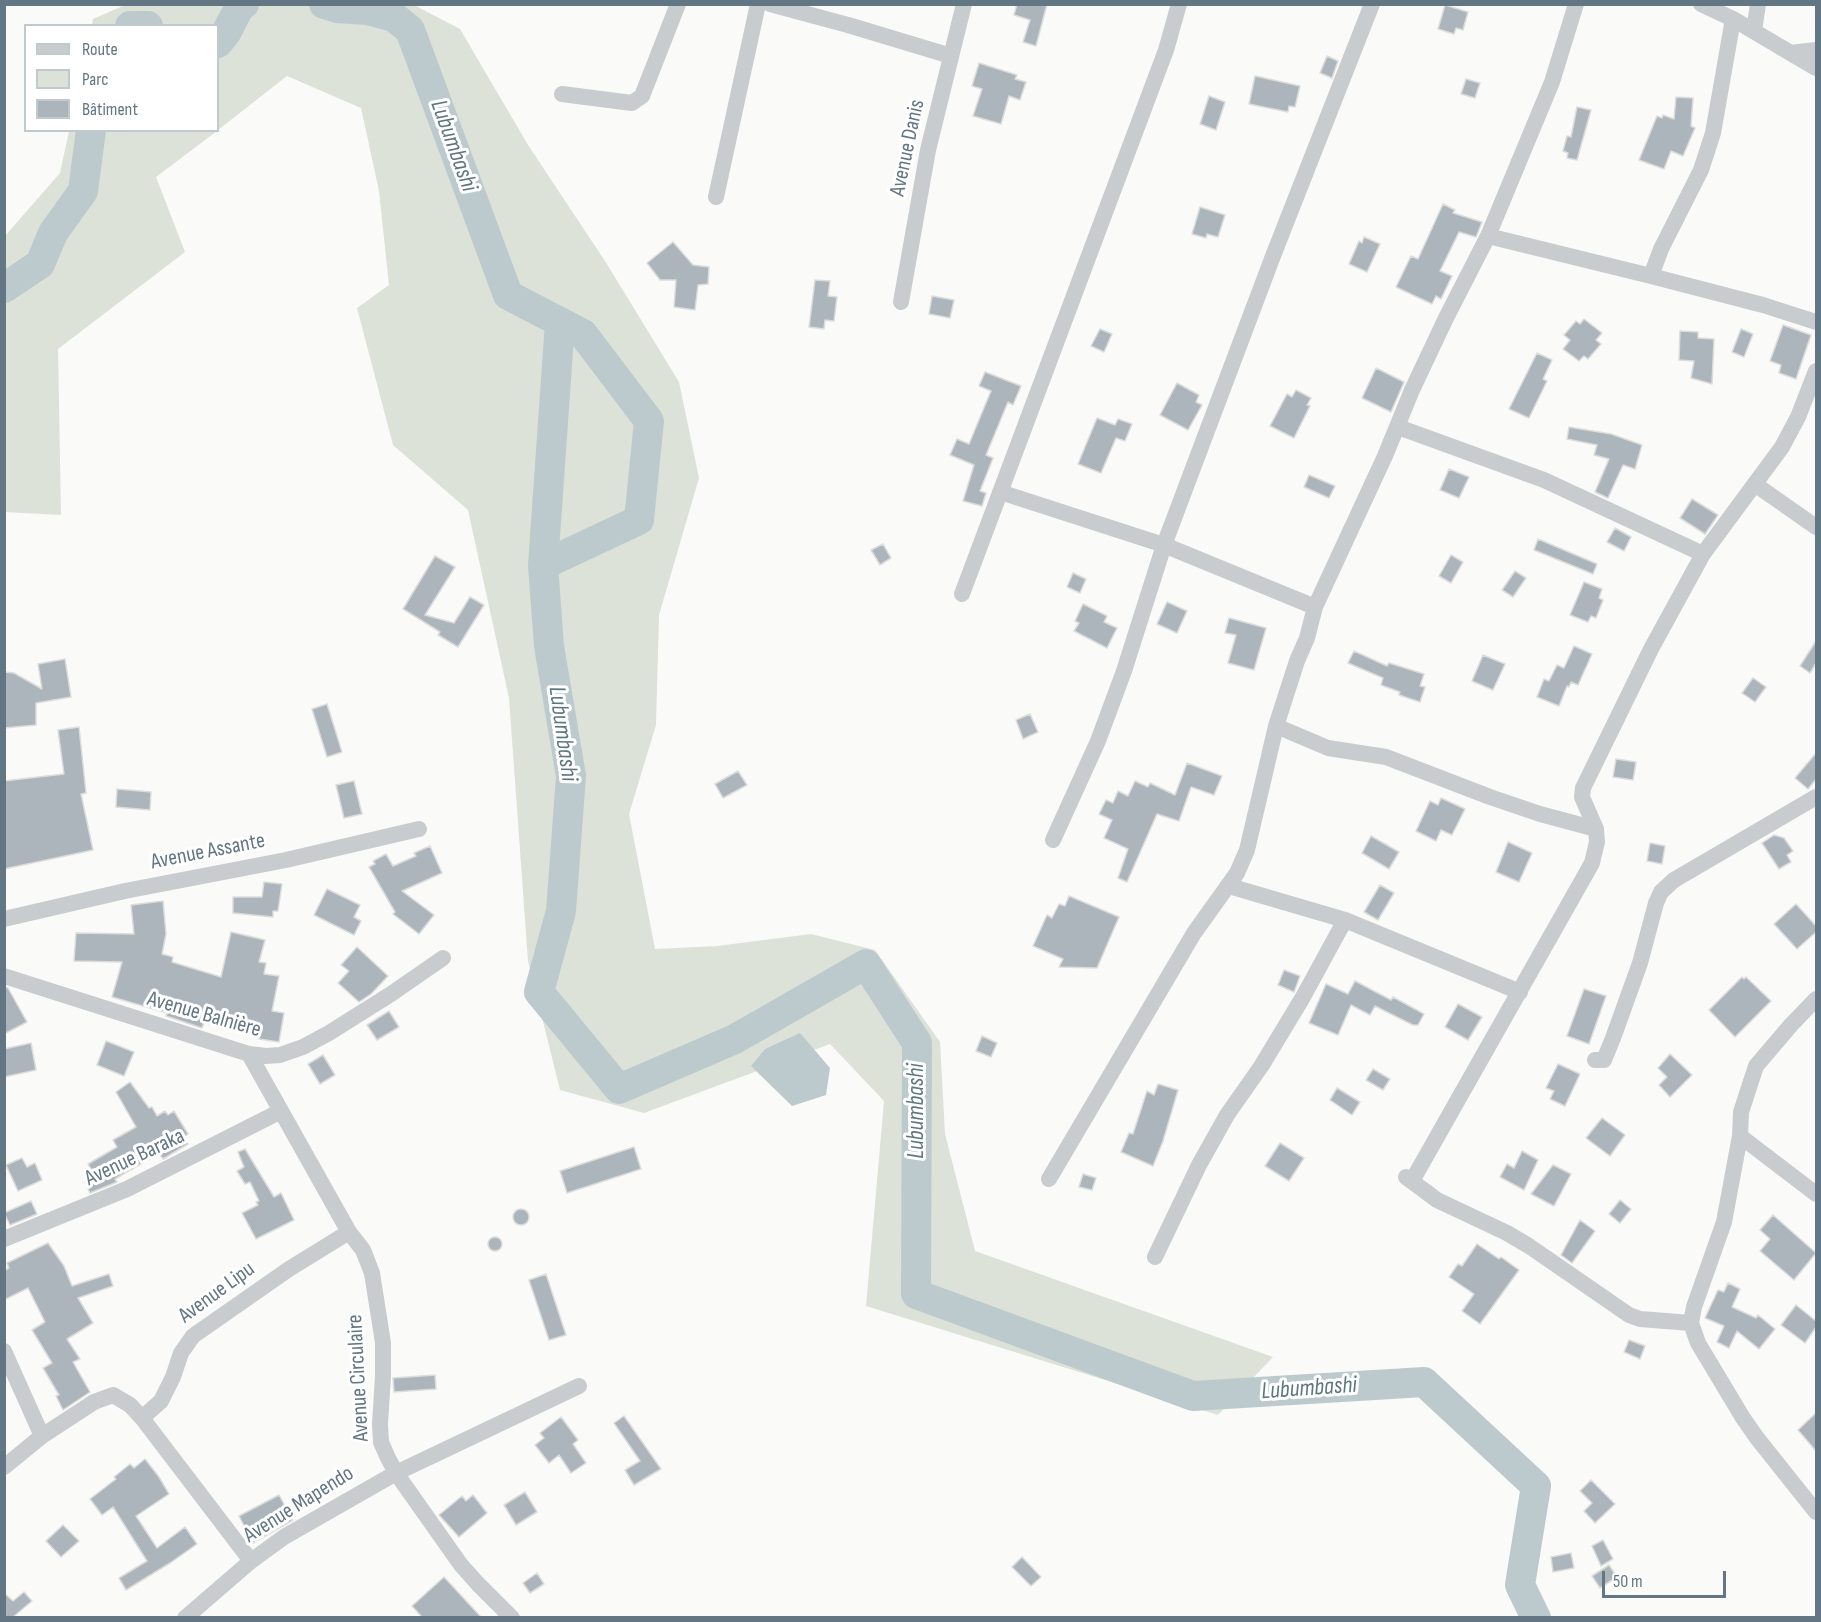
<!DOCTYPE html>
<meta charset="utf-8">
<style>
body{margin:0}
#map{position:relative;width:1821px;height:1622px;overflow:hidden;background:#fafaf8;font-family:"Sofia Sans Condensed",sans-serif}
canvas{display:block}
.frame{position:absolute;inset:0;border:6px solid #637684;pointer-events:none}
.legend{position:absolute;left:24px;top:24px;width:195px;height:108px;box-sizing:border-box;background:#fff;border:2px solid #c1c8ce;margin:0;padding:8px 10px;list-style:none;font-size:18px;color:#637684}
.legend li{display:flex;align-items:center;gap:12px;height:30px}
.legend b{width:30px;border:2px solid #c1c8ce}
.scale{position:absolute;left:1602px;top:1571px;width:124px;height:27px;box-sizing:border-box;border:3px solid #637684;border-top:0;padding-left:8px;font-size:18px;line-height:21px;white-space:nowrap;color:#637684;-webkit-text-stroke:4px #fff;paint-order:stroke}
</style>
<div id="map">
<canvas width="1821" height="1622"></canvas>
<div class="frame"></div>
<ul class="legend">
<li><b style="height:8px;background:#c8cccf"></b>Route</li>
<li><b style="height:16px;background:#dce2d8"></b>Parc</li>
<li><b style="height:16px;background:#abb5bb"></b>Bâtiment</li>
</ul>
<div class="scale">50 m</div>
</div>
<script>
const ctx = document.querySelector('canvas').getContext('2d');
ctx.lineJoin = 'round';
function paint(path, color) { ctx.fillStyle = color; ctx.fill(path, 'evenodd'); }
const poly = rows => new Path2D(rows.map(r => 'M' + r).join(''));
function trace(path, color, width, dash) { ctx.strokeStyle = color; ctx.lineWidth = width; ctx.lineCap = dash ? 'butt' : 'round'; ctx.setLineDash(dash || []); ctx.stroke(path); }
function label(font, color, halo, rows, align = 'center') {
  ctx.font = font + ' "Sofia Sans Condensed",sans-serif'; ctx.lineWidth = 6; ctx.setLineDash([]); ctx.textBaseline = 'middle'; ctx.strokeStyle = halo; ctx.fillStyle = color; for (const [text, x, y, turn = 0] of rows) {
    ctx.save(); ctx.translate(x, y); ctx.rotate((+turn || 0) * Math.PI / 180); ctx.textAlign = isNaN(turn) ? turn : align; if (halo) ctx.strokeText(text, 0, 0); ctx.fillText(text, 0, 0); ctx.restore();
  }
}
const green = poly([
 [412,4,460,29,528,145,605,261,679,382,699,478,659,615,656,725,629,814,655,949,717,946,811,934,875,950,940,1042,945,1134,975,1251,1273,1357,1218,1415,866,1306,884,1101,830,1044,644,1113,560,1090,528,961,509,698,468,510,393,445,357,308,389,285,379,191,361,108,287,76,218,130,218,26,92,26,93,19,125,5],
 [69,131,217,131,156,177,185,252,58,349,61,515,5,512,5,236,60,173]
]);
const water = poly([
 [800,1033,830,1068,826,1095,792,1106,751,1066,765,1049]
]);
const river = poly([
 [324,4,337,8,367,10,394,17,410,30,508,295,583,334,649,421,639,520,543,565,549,646,571,776,561,911,539,992,619,1089,735,1039,866,964,917,1043,916,1294,1193,1396,1424,1382,1536,1486,1520,1585,1536,1618],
 [130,26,148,26],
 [218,43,226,33,240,6,244,4],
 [4,288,40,264,53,233,83,191,91,130],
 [543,565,560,322]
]);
const building = poly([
 [1017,4,1047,4,1036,46,1023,42,1030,20,1014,15,1017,4],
 [1445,5,1468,12,1463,30,1456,28,1454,34,1438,29,1445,5],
 [1327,56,1338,61,1332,78,1320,73,1327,56],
 [979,63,1017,75,1015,79,1026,82,1020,100,1009,96,1001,124,973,116,982,89,972,86,979,63],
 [1255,76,1300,86,1295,107,1289,106,1288,112,1249,104,1255,76],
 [1466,79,1480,83,1475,98,1461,94,1466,79],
 [1209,96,1225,102,1216,130,1200,124,1209,96],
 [1676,97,1693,98,1691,126,1695,128,1683,156,1671,151,1664,169,1639,160,1657,116,1662,118,1663,115,1674,119,1676,97],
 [1577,107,1591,110,1577,160,1567,158,1568,153,1563,151,1567,136,1571,137,1577,107],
 [1443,204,1455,210,1453,213,1482,222,1476,237,1459,232,1440,271,1452,276,1441,299,1436,296,1432,304,1396,287,1411,256,1418,259,1443,204],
 [1200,207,1225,215,1218,237,1207,234,1206,238,1192,234,1200,207],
 [1364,237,1380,244,1367,272,1349,264,1359,241,1362,243,1364,237],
 [673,242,693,265,709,267,708,284,698,285,695,310,674,307,676,280,660,280,647,263,673,242],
 [815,280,830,281,828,296,837,297,834,321,825,320,824,329,809,327,815,280],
 [932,296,954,300,950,318,929,314,932,296],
 [1584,319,1602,333,1596,340,1601,344,1588,359,1584,356,1579,361,1563,349,1570,340,1564,335,1576,321,1580,324,1584,319],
 [1783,325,1811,335,1796,379,1779,373,1781,365,1770,361,1783,325],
 [1100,329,1112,334,1104,352,1091,346,1100,329],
 [1741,329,1753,334,1744,357,1732,352,1741,329],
 [1680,331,1698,332,1698,338,1714,339,1712,384,1691,378,1694,361,1679,360,1680,331],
 [1537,353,1552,360,1543,379,1547,381,1529,418,1509,409,1537,353],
 [1376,368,1404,382,1391,412,1362,398,1376,368],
 [985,372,1021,386,1013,405,1008,402,986,455,993,458,980,491,986,493,982,506,963,501,974,465,950,455,957,439,969,444,991,391,979,386,985,372],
 [1177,383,1199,395,1196,402,1202,405,1188,430,1160,415,1177,383],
 [1296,390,1311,398,1307,405,1310,406,1294,438,1270,426,1287,394,1292,397,1296,390],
 [1097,418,1115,425,1118,419,1132,424,1125,441,1116,438,1101,473,1078,464,1097,418],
 [1569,427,1611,434,1642,445,1635,469,1623,465,1608,498,1595,492,1609,459,1594,455,1597,445,1567,439,1569,427],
 [1449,469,1469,477,1459,498,1440,490,1449,469],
 [1309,475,1335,486,1329,498,1304,487,1309,475],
 [1692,499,1718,515,1705,534,1680,518,1692,499],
 [1615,528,1631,537,1624,551,1607,542,1615,528],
 [1538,539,1597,564,1593,574,1534,550,1538,539],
 [883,544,891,558,880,565,871,550,883,544],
 [1451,555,1463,562,1451,583,1439,576,1451,555],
 [435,556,455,567,425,615,454,623,470,597,484,605,458,647,438,635,440,632,403,609,435,556],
 [1515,571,1526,578,1513,597,1502,590,1515,571],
 [1073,573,1086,579,1080,593,1067,587,1073,573],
 [1584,582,1602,589,1599,598,1603,600,1596,618,1591,616,1588,622,1570,615,1584,582],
 [1167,602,1187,611,1177,633,1157,624,1167,602],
 [1083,604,1107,616,1104,622,1117,628,1107,648,1074,631,1079,623,1075,621,1083,604],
 [1229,618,1266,628,1254,670,1228,663,1236,635,1225,633,1229,618],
 [1816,641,1816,663,1810,673,1800,666,1816,641],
 [1574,646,1592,654,1578,685,1571,682,1569,687,1567,686,1559,706,1537,697,1544,679,1549,681,1557,665,1564,668,1574,646],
 [1354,651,1387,666,1389,663,1424,674,1420,686,1425,687,1420,702,1399,695,1400,692,1381,685,1383,678,1348,663,1354,651],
 [1483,655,1505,664,1493,690,1472,681,1483,655],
 [65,659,71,697,36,703,36,725,4,728,4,672,14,673,42,689,38,664,65,659],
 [1753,678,1766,687,1755,702,1742,693,1753,678],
 [327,704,342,752,327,757,312,709,327,704],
 [1030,714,1038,732,1023,739,1016,720,1030,714],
 [79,727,86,793,81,794,93,850,4,869,4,781,64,774,58,730,79,727],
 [1816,753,1816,779,1808,789,1795,778,1816,753],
 [1616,759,1636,762,1633,780,1613,777,1616,759],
 [1187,763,1222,776,1214,795,1191,787,1179,821,1157,814,1127,882,1118,878,1128,849,1104,838,1112,820,1099,814,1106,800,1113,803,1118,791,1128,796,1135,781,1148,787,1150,783,1175,795,1187,763],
 [738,771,747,785,723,798,715,784,738,771],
 [354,781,362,814,344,818,336,785,354,781],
 [117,789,151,792,150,810,116,807,117,789],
 [1441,798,1465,809,1452,835,1441,830,1436,841,1416,831,1430,801,1438,805,1441,798],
 [1774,835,1784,838,1793,851,1787,855,1791,862,1779,869,1762,843,1774,835],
 [1371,836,1399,852,1389,869,1362,853,1371,836],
 [1508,842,1532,853,1519,882,1496,872,1508,842],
 [1650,843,1665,846,1662,864,1647,861,1650,843],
 [430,846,442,873,402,891,434,915,419,934,393,914,395,912,369,867,375,864,373,861,386,854,393,866,416,856,414,853,430,846],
 [264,882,282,884,278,911,273,911,273,917,233,913,233,897,262,897,264,882],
 [1380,885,1394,893,1378,920,1364,912,1380,885],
 [327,889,360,905,354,917,361,921,354,935,314,915,327,889],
 [1069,896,1119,917,1097,968,1059,967,1063,959,1033,946,1047,915,1052,918,1059,904,1065,906,1069,896],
 [163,901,166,934,162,954,173,957,172,962,221,977,231,932,265,940,259,962,266,963,264,974,279,976,272,1011,284,1013,279,1042,259,1039,262,1025,235,1025,234,1030,204,1023,202,1028,166,1016,167,1013,112,997,122,962,74,961,76,933,134,934,131,905,163,901],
 [1796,904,1816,926,1816,932,1797,949,1774,924,1796,904],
 [357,947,388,976,371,994,359,1002,338,983,349,971,341,965,357,947],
 [1284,970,1300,976,1294,992,1278,985,1284,970],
 [1742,977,1744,979,1746,977,1771,1001,1735,1037,1709,1010,1742,977],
 [1355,981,1391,1000,1393,997,1424,1014,1418,1025,1413,1025,1375,1006,1370,1015,1351,1005,1338,1035,1309,1023,1326,984,1348,994,1355,981],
 [4,987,8,988,27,1022,4,1034,4,987],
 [1584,989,1606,996,1589,1044,1567,1036,1584,989],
 [1458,1004,1482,1017,1468,1040,1445,1027,1458,1004],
 [389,1011,399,1027,377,1040,367,1025,389,1011],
 [982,1036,997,1043,991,1057,976,1051,982,1036],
 [106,1041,134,1052,124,1076,97,1065,106,1041],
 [31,1043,36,1070,4,1077,4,1049,31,1043],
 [1670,1054,1692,1075,1670,1097,1659,1085,1667,1077,1658,1068,1670,1054],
 [323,1055,335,1075,320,1084,308,1064,323,1055],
 [1558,1064,1580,1074,1565,1106,1550,1099,1554,1091,1546,1088,1558,1064],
 [1373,1069,1390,1079,1383,1090,1366,1080,1373,1069],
 [130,1082,149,1108,152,1107,157,1116,165,1111,168,1115,174,1111,188,1134,184,1137,188,1144,163,1159,159,1153,115,1179,117,1182,90,1193,85,1182,95,1176,88,1164,117,1147,113,1140,136,1127,116,1092,130,1082],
 [1158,1084,1178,1090,1163,1141,1153,1166,1121,1152,1129,1133,1133,1134,1147,1091,1154,1095,1158,1084],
 [1337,1088,1360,1102,1352,1115,1330,1100,1337,1088],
 [1602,1118,1625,1135,1610,1156,1586,1138,1602,1118],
 [1280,1143,1304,1158,1289,1181,1265,1166,1280,1143],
 [634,1147,641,1169,567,1193,560,1171,634,1147],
 [245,1149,274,1197,281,1193,294,1220,256,1239,242,1213,258,1205,256,1202,259,1201,250,1182,245,1184,237,1171,244,1167,238,1152,245,1149],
 [1522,1151,1538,1160,1524,1190,1500,1177,1507,1164,1514,1168,1522,1151],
 [22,1158,27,1167,35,1163,42,1180,18,1191,6,1165,22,1158],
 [1553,1165,1571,1174,1554,1206,1531,1194,1553,1165],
 [1083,1174,1096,1178,1092,1190,1079,1187,1083,1174],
 [1620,1200,1631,1209,1620,1223,1609,1214,1620,1200],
 [31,1201,37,1214,10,1225,4,1213,31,1201],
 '513 1217a8 8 0 1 1 16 0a8 8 0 1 1-16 0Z',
 [1773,1215,1816,1253,1794,1280,1760,1251,1770,1239,1760,1230,1773,1215],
 [1580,1220,1595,1231,1572,1263,1561,1255,1580,1220],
 '488 1244a7 7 0 1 1 14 0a7 7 0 1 1-14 0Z',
 [48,1243,64,1266,72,1286,109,1274,113,1286,78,1298,93,1323,67,1339,80,1359,73,1362,90,1392,63,1410,56,1396,59,1395,43,1368,52,1363,32,1330,45,1322,28,1288,4,1300,4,1271,9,1268,7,1263,48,1243],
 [1477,1244,1499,1259,1501,1257,1519,1270,1480,1324,1462,1311,1474,1294,1449,1277,1458,1264,1462,1266,1477,1244],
 [546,1274,566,1335,549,1340,529,1280,546,1274],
 [1728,1283,1740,1289,1732,1307,1756,1318,1758,1315,1775,1329,1759,1349,1737,1331,1729,1348,1717,1342,1724,1326,1705,1318,1718,1290,1724,1292,1728,1283],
 [1796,1305,1816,1321,1816,1327,1805,1343,1781,1325,1796,1305],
 [1629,1340,1645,1346,1640,1359,1624,1352,1629,1340],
 [435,1375,436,1389,394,1392,393,1378,435,1375],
 [1816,1413,1816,1451,1798,1430,1816,1413],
 [624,1416,661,1469,634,1485,625,1470,640,1461,614,1423,624,1416],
 [561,1417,578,1440,573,1444,586,1463,571,1473,559,1455,549,1463,535,1445,544,1438,540,1433,561,1417],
 [145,1459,159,1477,169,1494,136,1516,157,1548,185,1527,197,1544,170,1563,126,1590,119,1578,147,1561,113,1507,102,1515,90,1499,116,1479,114,1477,130,1464,134,1468,145,1459],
 [1591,1480,1615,1504,1595,1523,1584,1511,1592,1503,1580,1491,1591,1480],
 [525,1492,537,1512,516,1525,504,1505,525,1492],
 [279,1495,293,1520,253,1543,239,1516,279,1495],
 [473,1495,487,1513,459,1537,439,1515,462,1496,466,1501,473,1495],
 [63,1525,79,1541,61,1557,46,1541,63,1525],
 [1603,1540,1613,1559,1601,1566,1592,1546,1603,1540],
 [1571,1553,1574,1568,1553,1572,1551,1557,1571,1553],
 [1022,1557,1041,1577,1031,1586,1012,1567,1022,1557],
 [1609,1565,1617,1577,1600,1588,1592,1576,1609,1565],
 [537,1573,544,1584,530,1593,523,1583,537,1573],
 [444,1577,481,1617,422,1617,412,1606,444,1577],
 [24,1592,32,1601,13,1617,4,1617,4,1593,13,1601,24,1592]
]);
const minor = poly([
 [770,4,848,25,951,56],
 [1701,4,1733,19,1816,68],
 [1754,31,1758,4],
 [1790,53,1816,50],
 [562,94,632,103,642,96,678,4],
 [716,197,758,4],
 [1488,236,1651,276,1763,305,1816,322],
 [1651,276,1661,249,1701,170,1713,133,1733,19],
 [901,302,928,150,964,4],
 [1398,427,1544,480,1703,554],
 [1756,485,1816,527],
 [1000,492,1164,545,1315,607],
 [962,594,1166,50,1179,4],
 [1276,726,1328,748,1386,757,1490,797,1540,814,1596,829],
 [1053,840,1098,741,1124,671,1164,545,1273,256,1372,4],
 [1229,886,1345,920,1520,992],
 [4,919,125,891,286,860,419,829],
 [4,976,249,1054,266,1056,280,1055,303,1047,329,1033,391,994,443,958],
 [1816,999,1791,1025,1756,1066,1741,1112,1740,1136,1724,1222,1694,1307,1691,1323,1698,1343,1743,1418,1757,1438,1816,1512],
 [249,1054,349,1232,363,1250,372,1273,383,1343,383,1376,380,1424,381,1442,388,1458,396,1473,461,1565,478,1584,512,1618],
 [1595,1060,1604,1060,1613,1038,1640,963,1656,903,1661,892,1674,880,1816,797],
 [1740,1136,1816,1194],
 [1406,1177,1437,1200,1507,1233,1529,1246,1629,1315,1640,1319,1691,1323],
 [1049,1179,1194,933,1237,873,1247,850,1276,726,1297,661,1307,638,1315,607,1385,456,1412,390,1446,318,1488,236,1552,82,1576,4],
 [1412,1181,1592,863,1597,842,1596,829,1582,797,1583,788,1651,649,1703,554,1782,447,1798,417,1816,371],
 [4,1239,127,1189,281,1111],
 [1155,1257,1199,1165,1227,1115,1262,1065,1303,997,1345,920],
 [4,1351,42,1436],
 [142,1418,161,1401,173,1377,181,1353,193,1336,289,1269,349,1232],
 [4,1467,42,1436,94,1402,113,1395,130,1405,142,1418,251,1561],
 [185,1618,251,1561,284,1537,396,1473,579,1386]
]);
const streetNames = [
 ["Avenue Danis",908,148,-78],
 ["Avenue Assante",208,852,-11],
 ["Avenue Balnière",204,1015,16],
 ["Avenue Baraka",135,1158,-25],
 ["Avenue Lipu",217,1293,-36],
 ["Avenue Circulaire",359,1378,-93],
 ["Avenue Mapendo",299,1505,-32]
];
const waterNames = [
 ["Lubumbashi",453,146,70],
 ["Lubumbashi",562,734,82],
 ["Lubumbashi",917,1111,-90],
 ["Lubumbashi",1309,1389,-4]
];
paint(green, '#dce2d8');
paint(water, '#bdcacd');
trace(river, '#bdcacd', 30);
paint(building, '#abb5bb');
trace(building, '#dcdcda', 1.5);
trace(minor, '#c8cccf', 16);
label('22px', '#637684', '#fff', streetNames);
label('italic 24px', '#5e767d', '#fff', waterNames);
</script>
